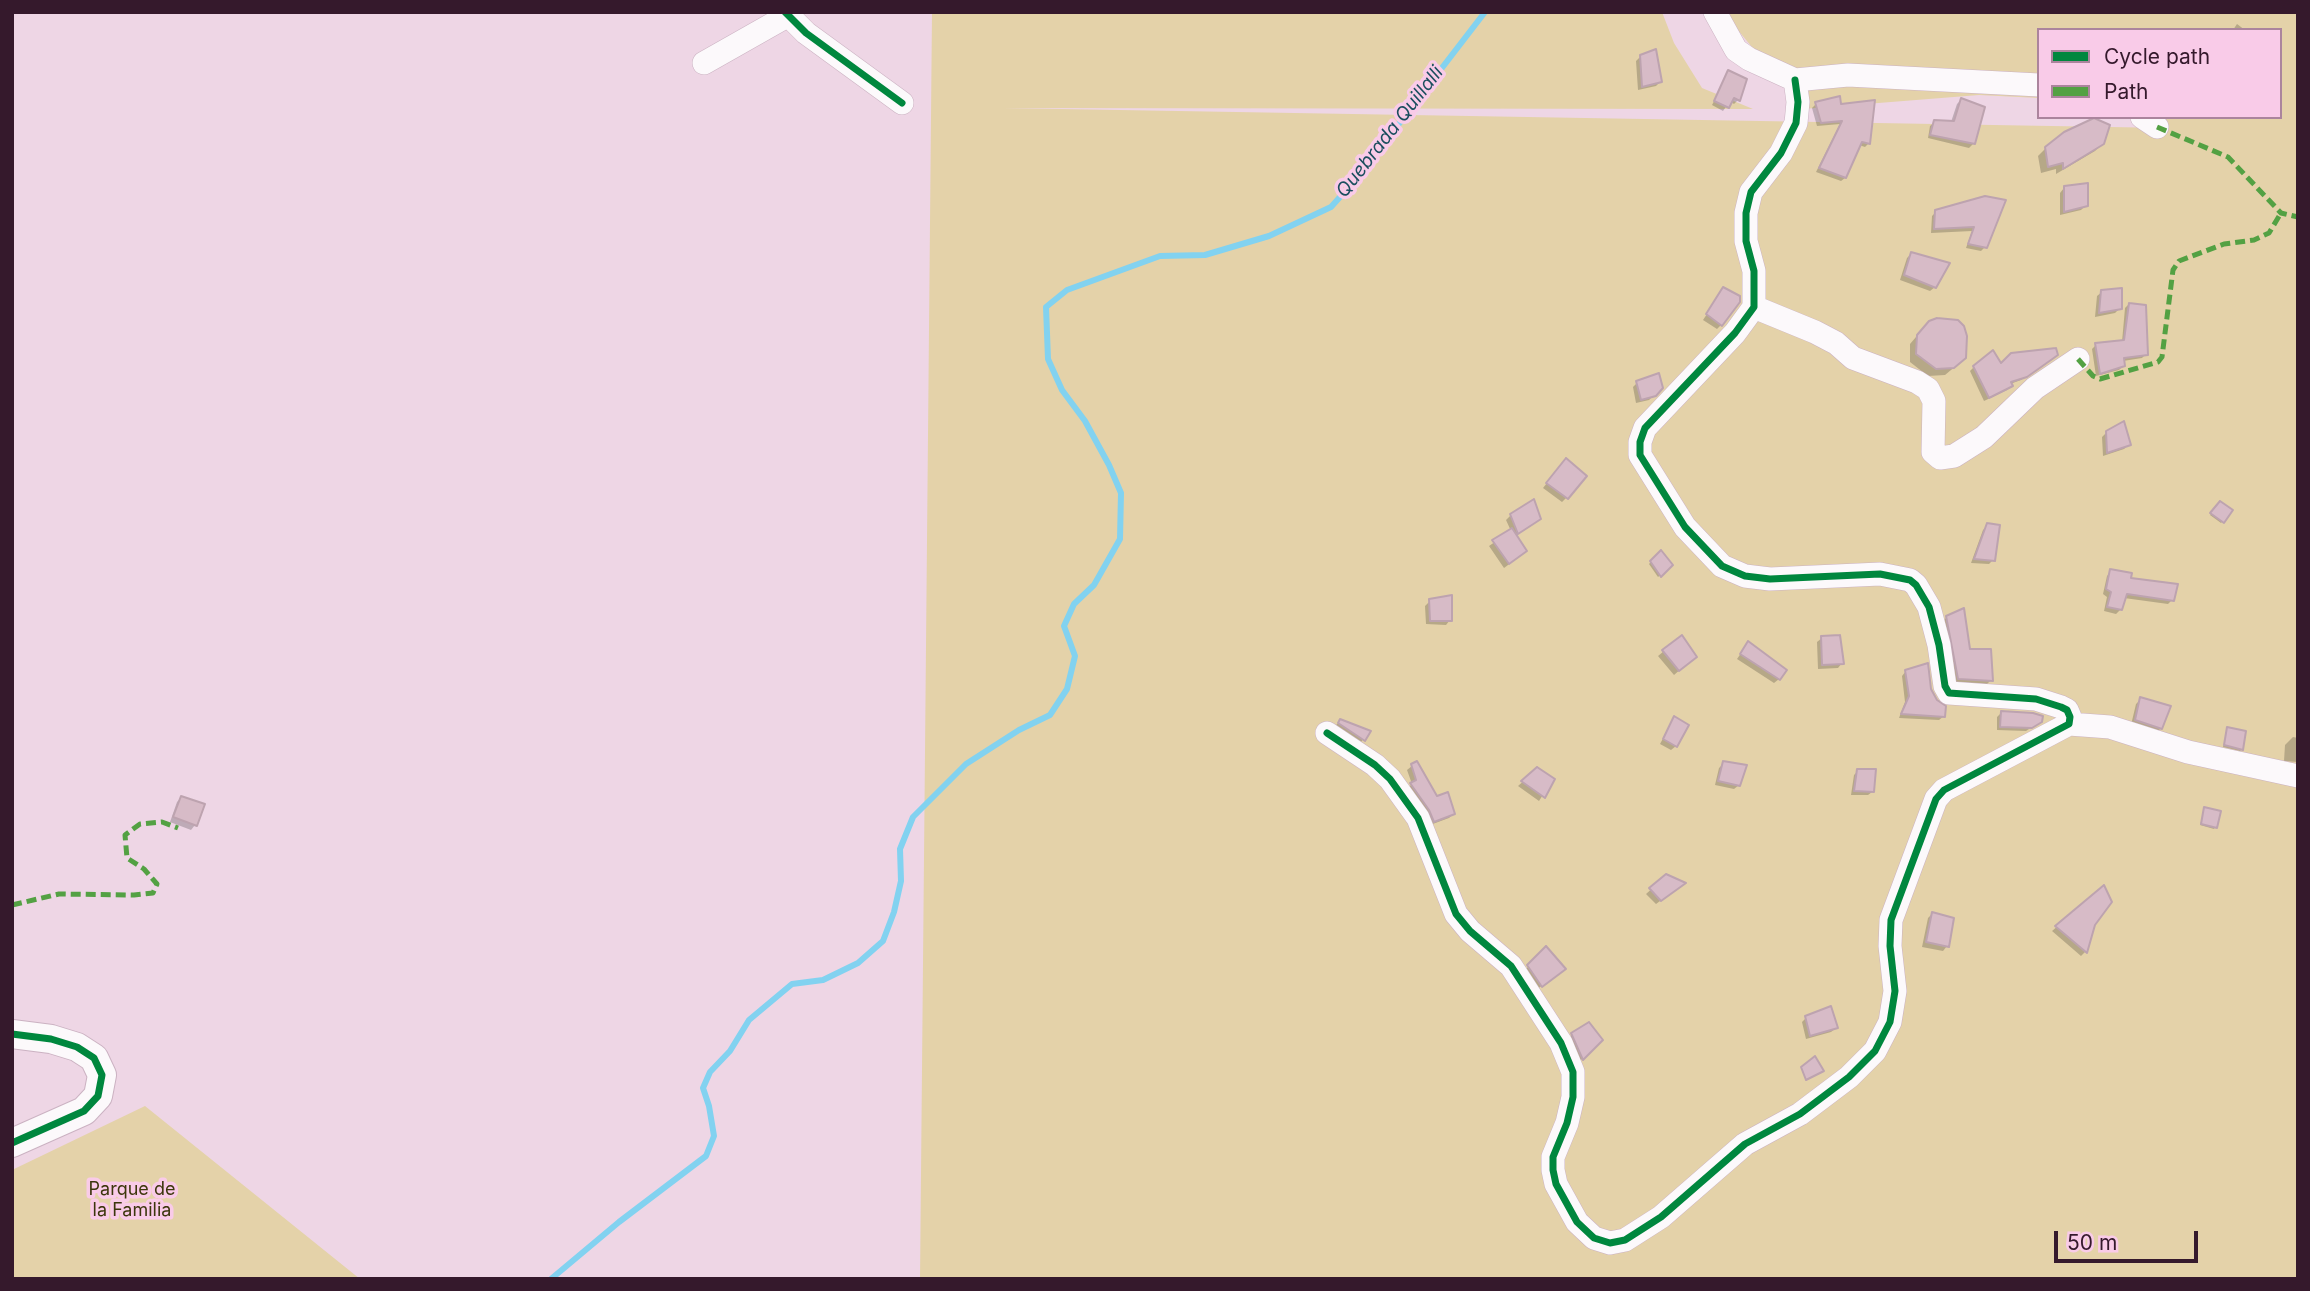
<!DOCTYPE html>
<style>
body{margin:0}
#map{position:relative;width:2310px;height:1291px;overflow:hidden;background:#eed6e5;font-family:Inter,sans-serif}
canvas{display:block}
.frame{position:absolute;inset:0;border:14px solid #35192c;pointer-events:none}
.legend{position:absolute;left:2037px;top:28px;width:245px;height:91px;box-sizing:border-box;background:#f9cbe8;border:2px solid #ab849d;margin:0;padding:9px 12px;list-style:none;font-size:21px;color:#35192c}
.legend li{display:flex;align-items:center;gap:14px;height:35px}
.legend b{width:35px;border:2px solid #ab849d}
.scale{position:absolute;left:2054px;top:1231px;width:144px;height:32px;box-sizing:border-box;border:4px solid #35192c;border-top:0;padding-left:9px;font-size:21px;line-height:24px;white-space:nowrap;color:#35192c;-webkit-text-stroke:5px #f9cbe8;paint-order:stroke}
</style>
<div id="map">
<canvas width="2310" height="1291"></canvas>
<div class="frame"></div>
<ul class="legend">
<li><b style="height:9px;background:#00873e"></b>Cycle path</li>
<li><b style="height:9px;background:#53a143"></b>Path</li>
</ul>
<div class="scale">50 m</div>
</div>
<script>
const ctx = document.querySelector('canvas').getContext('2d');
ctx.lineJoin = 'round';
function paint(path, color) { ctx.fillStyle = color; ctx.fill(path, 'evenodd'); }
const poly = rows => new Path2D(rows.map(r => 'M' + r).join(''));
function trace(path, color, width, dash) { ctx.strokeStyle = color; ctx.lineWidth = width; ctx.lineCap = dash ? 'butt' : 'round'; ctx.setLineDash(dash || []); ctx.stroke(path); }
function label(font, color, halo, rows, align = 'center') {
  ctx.font = font + ' Inter,sans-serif'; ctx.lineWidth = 7; ctx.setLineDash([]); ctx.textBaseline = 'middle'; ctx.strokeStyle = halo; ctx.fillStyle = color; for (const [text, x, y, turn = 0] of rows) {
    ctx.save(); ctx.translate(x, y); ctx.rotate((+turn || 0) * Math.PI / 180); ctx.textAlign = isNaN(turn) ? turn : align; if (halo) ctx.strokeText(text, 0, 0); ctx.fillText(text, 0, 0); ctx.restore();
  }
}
const green = poly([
 [932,12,1662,12,1674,43,1702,88,1753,109,1003,108,2168,128,2148,117,2280,117,2280,30,2039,30,2039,98,1979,95,1803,109,1723,12,2298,12,2298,1279,920,1279],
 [145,1106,360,1279,12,1279,12,1170]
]);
const shadow = poly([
 [2237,24,2245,30,2233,30],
 [1641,56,1660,82,1656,86,1638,90,1636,61],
 [1729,73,1738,100,1734,104,1730,101,1723,111,1712,105],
 [1961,100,1973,144,1969,148,1928,138,1930,126,1935,122,1951,122,1957,104],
 [1816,104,1839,106,1869,143,1865,147,1859,145,1845,178,1841,181,1816,172,1840,124,1817,126,1812,108],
 [2103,143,2095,151,2056,174,2056,169,2041,173,2038,156,2046,148],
 [2064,188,2086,205,2081,210,2060,215,2060,193],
 [1985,198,1985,247,1981,251,1966,248,1972,231,1931,233,1932,216,1936,212],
 [1911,254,1935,287,1930,291,1900,280,1907,258],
 [1723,290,1721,325,1717,329,1703,320],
 [2102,292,2120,308,2115,313,2095,317,2097,296],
 [2129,304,2146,354,2142,358,2123,361,2123,366,2119,370,2096,376,2092,349,2096,345,2122,342,2125,308],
 [1922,330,1957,365,1945,375,1928,376,1910,362,1910,344],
 [2052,359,2021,380,2010,384,2007,390,1984,401,1970,371,1974,367,2000,366],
 [1637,383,1661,388,1649,400,1636,403,1633,387],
 [2107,432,2129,444,2124,449,2103,456,2102,437],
 [1562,464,1567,497,1562,502,1543,488],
 [2220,503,2231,511,2221,523,2210,515],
 [1511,515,1534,523,1514,536,1520,556,1504,568,1489,546,1511,531,1506,520],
 [1988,525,1993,560,1989,564,1971,563,1983,530],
 [1660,552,1671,565,1658,577,1649,564],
 [2111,571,2128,580,2172,600,2168,604,2124,598,2121,609,2116,614,2104,611,2107,597,2103,594,2107,576],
 [1430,601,1450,620,1446,625,1426,624,1425,606],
 [1947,617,1991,680,1986,685,1954,683,1942,622],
 [1681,637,1690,661,1674,675,1658,656],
 [1822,638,1842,663,1838,668,1818,669,1817,642],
 [1748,643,1779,679,1774,683,1737,659],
 [1906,671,1930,689,1944,716,1939,720,1899,718,1905,702,1902,676],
 [2141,699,2161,728,2156,733,2131,725,2136,704],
 [2002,712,2041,721,2026,731,1997,730,1997,717],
 [1674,718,1676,746,1671,750,1660,744],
 [1341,721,1368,732,1359,745,1336,725],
 [2228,729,2242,749,2240,751,2223,747],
 [2293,737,2298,738,2298,762,2284,761,2285,745],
 [1724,763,1739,785,1734,789,1715,785,1719,768],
 [1412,766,1437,799,1453,814,1449,818,1430,825,1407,789,1412,784,1407,770],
 [1537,769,1553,779,1539,801,1518,786],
 [1858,771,1872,792,1868,795,1851,795,1854,775],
 [181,798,203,805,195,825,191,830,170,822,177,802],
 [2205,809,2215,827,2214,829,2200,825],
 [1666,876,1679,887,1656,904,1646,894],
 [2103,888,2085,952,2081,956,2052,931],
 [1932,914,1947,946,1943,951,1922,947,1928,918],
 [1546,949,1559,973,1536,990,1524,971],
 [1806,1018,1836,1028,1831,1032,1806,1039,1802,1022],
 [1572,1035,1601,1040,1578,1063,1568,1039]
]);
const stream = poly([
 [551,1279,619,1222,706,1156,714,1136,709,1106,703,1088,710,1072,730,1051,749,1020,792,984,823,980,858,963,883,941,894,912,901,881,900,849,913,817,966,764,1019,730,1050,715,1067,689,1075,656,1064,626,1074,604,1094,585,1120,539,1121,493,1109,465,1085,421,1062,390,1048,359,1046,307,1067,290,1160,256,1205,255,1269,236,1331,207,1358,177,1485,12]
]);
const building = poly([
 [1656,49,1662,82,1642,87,1640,55,1656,49],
 [1728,70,1747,79,1740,101,1734,98,1729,108,1714,101,1728,70],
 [1840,96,1841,104,1875,100,1870,144,1862,142,1846,178,1819,168,1842,121,1821,123,1815,102,1840,96],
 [1961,98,1985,107,1975,144,1930,135,1934,120,1954,121,1961,98],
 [2094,118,2110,125,2104,144,2063,169,2063,163,2048,167,2045,147,2064,132,2094,118],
 [2088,183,2088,206,2064,212,2064,186,2088,183],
 [1985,196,2006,200,1987,248,1968,244,1974,227,1934,229,1935,210,1985,196],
 [1911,252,1950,263,1936,288,1904,275,1911,252],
 [1723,287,1740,296,1740,302,1722,326,1706,314,1723,287],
 [2122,288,2122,309,2099,313,2101,290,2122,288],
 [2129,303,2146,305,2148,355,2124,358,2125,366,2100,374,2095,343,2124,340,2129,303],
 [1937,318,1958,320,1964,326,1967,336,1966,358,1954,368,1936,369,1916,354,1917,335,1929,321,1937,318],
 [2056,348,2058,355,2027,377,2011,382,2013,386,1989,398,1973,366,1993,350,2001,363,2011,353,2056,348],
 [1659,373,1663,388,1656,396,1641,400,1636,381,1659,373],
 [2124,421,2131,445,2107,453,2106,431,2124,421],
 [1566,458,1587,476,1568,499,1546,483,1566,458],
 [1534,499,1541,519,1518,534,1510,514,1534,499],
 [2220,501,2233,510,2224,523,2210,513,2220,501],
 [1987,523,2000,525,1995,561,1974,559,1987,523],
 [1512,528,1527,551,1509,564,1492,540,1512,528],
 [1661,550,1673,565,1661,577,1650,561,1661,550],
 [2110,569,2132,573,2131,578,2178,584,2174,601,2127,594,2122,610,2107,607,2111,592,2106,589,2110,569],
 [1452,595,1452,621,1430,621,1429,599,1452,595],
 [1964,608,1970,649,1991,649,1993,681,1958,679,1946,616,1964,608],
 [1682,635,1697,657,1679,671,1662,650,1682,635],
 [1840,635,1844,664,1822,665,1821,636,1840,635],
 [1748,641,1787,670,1780,680,1740,654,1748,641],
 [1928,663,1931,689,1937,700,1946,706,1945,717,1901,714,1909,696,1905,670,1928,663],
 [2140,697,2171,706,2162,729,2135,720,2140,697],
 [2001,711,2033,713,2043,716,2042,722,2032,728,2000,727,2001,711],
 [1674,716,1689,725,1677,747,1663,739,1674,716],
 [1340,719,1371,731,1365,741,1338,723,1340,719],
 [2227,727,2246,731,2243,750,2224,745,2227,727],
 [1417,761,1437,796,1448,792,1455,814,1434,822,1429,810,1410,783,1416,780,1411,764,1417,761],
 [1723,761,1747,765,1740,786,1718,781,1723,761],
 [1537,767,1555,779,1545,798,1521,781,1537,767],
 [1857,769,1876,769,1874,792,1854,791,1857,769],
 [181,796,205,804,197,826,173,817,181,796],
 [2204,807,2221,811,2217,828,2201,824,2204,807],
 [1666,874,1686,883,1661,901,1649,888,1666,874],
 [2104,885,2112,902,2095,925,2087,953,2055,926,2104,885],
 [1932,912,1954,918,1949,947,1926,942,1932,912],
 [1546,946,1566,969,1542,987,1527,965,1546,946],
 [1831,1006,1838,1028,1810,1036,1805,1016,1831,1006],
 [1589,1022,1603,1040,1583,1060,1571,1033,1589,1022],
 [1815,1056,1824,1071,1806,1080,1801,1067,1815,1056]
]);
const minor = poly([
 [785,12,806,33,902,103],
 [1715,12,1736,50,1749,59,1795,80,1848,75,2039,85],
 [704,63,787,16],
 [2142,117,2157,127],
 [1754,307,1815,332,1836,343,1853,358,1917,382,1928,389,1934,401,1933,452,1940,458,1954,456,1984,437,2035,388,2078,359],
 [2069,724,2110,727,2188,752,2298,776],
 [1327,733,1375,765,1390,779,1418,818,1456,914,1470,931,1511,966,1561,1043,1573,1072,1573,1097,1567,1123,1553,1157,1553,1170,1556,1184,1577,1222,1594,1238,1610,1243,1625,1240,1661,1217,1745,1144,1800,1114,1849,1077,1875,1051,1890,1022,1895,991,1890,946,1891,920,1936,799,1944,790,2069,724,2070,717,2067,710,2061,707,2036,699,1949,693,1945,686,1939,645,1929,607,1916,585,1910,580,1880,574,1770,579,1745,576,1722,566,1685,527,1640,455,1640,442,1645,428,1735,333,1754,307,1754,271,1746,241,1746,213,1751,192,1781,153,1796,123,1798,102,1795,80]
]);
const tertiary = poly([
 [12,1034,51,1039,77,1047,94,1058,102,1075,98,1096,84,1111,12,1143]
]);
const quiet = poly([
 [2157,127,2228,157,2281,213,2298,217],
 [2078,359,2093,376,2100,379,2158,362,2162,357,2173,270,2179,261,2224,244,2254,240,2269,233,2281,213],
 [12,905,59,894,134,895,153,893,157,884,144,869,127,858,125,835,140,824,162,822,178,828]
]);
const cycleway = poly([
 [785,12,806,33,902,103],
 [1327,733,1375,765,1390,779,1418,818,1456,914,1470,931,1511,966,1561,1043,1573,1072,1573,1097,1567,1123,1553,1157,1553,1170,1556,1184,1577,1222,1594,1238,1610,1243,1625,1240,1661,1217,1745,1144,1800,1114,1849,1077,1875,1051,1890,1022,1895,991,1890,946,1891,920,1936,799,1944,790,2069,724,2070,717,2067,710,2061,707,2036,699,1949,693,1945,686,1939,645,1929,607,1916,585,1910,580,1880,574,1770,579,1745,576,1722,566,1685,527,1640,455,1640,442,1645,428,1735,333,1754,307,1754,271,1746,241,1746,213,1751,192,1781,153,1796,123,1798,102,1795,80],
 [12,1034,51,1039,77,1047,94,1058,102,1075,98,1096,84,1111,12,1143]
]);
const parkNames = [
 ["Parque de",132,1190],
 ["la Familia",132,1211]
];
const waterNames = [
 ["Quebrada Quillalli",1390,132,-52]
];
paint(green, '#e4d2a9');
paint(shadow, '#0003');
trace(stream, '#82d2f0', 6);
paint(building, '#d7bbc7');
trace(building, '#bda3af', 2);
trace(minor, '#cbb2c2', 24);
trace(tertiary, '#cbb2c2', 30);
trace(minor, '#fcf9fb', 23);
trace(tertiary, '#fcf9fb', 28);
trace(quiet, '#53a143', 5, [10, 5]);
trace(cycleway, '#00873e', 7);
label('18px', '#3c360c', '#f9cbe8', parkNames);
label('italic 19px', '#1a4e5e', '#f9cbe8', waterNames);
</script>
